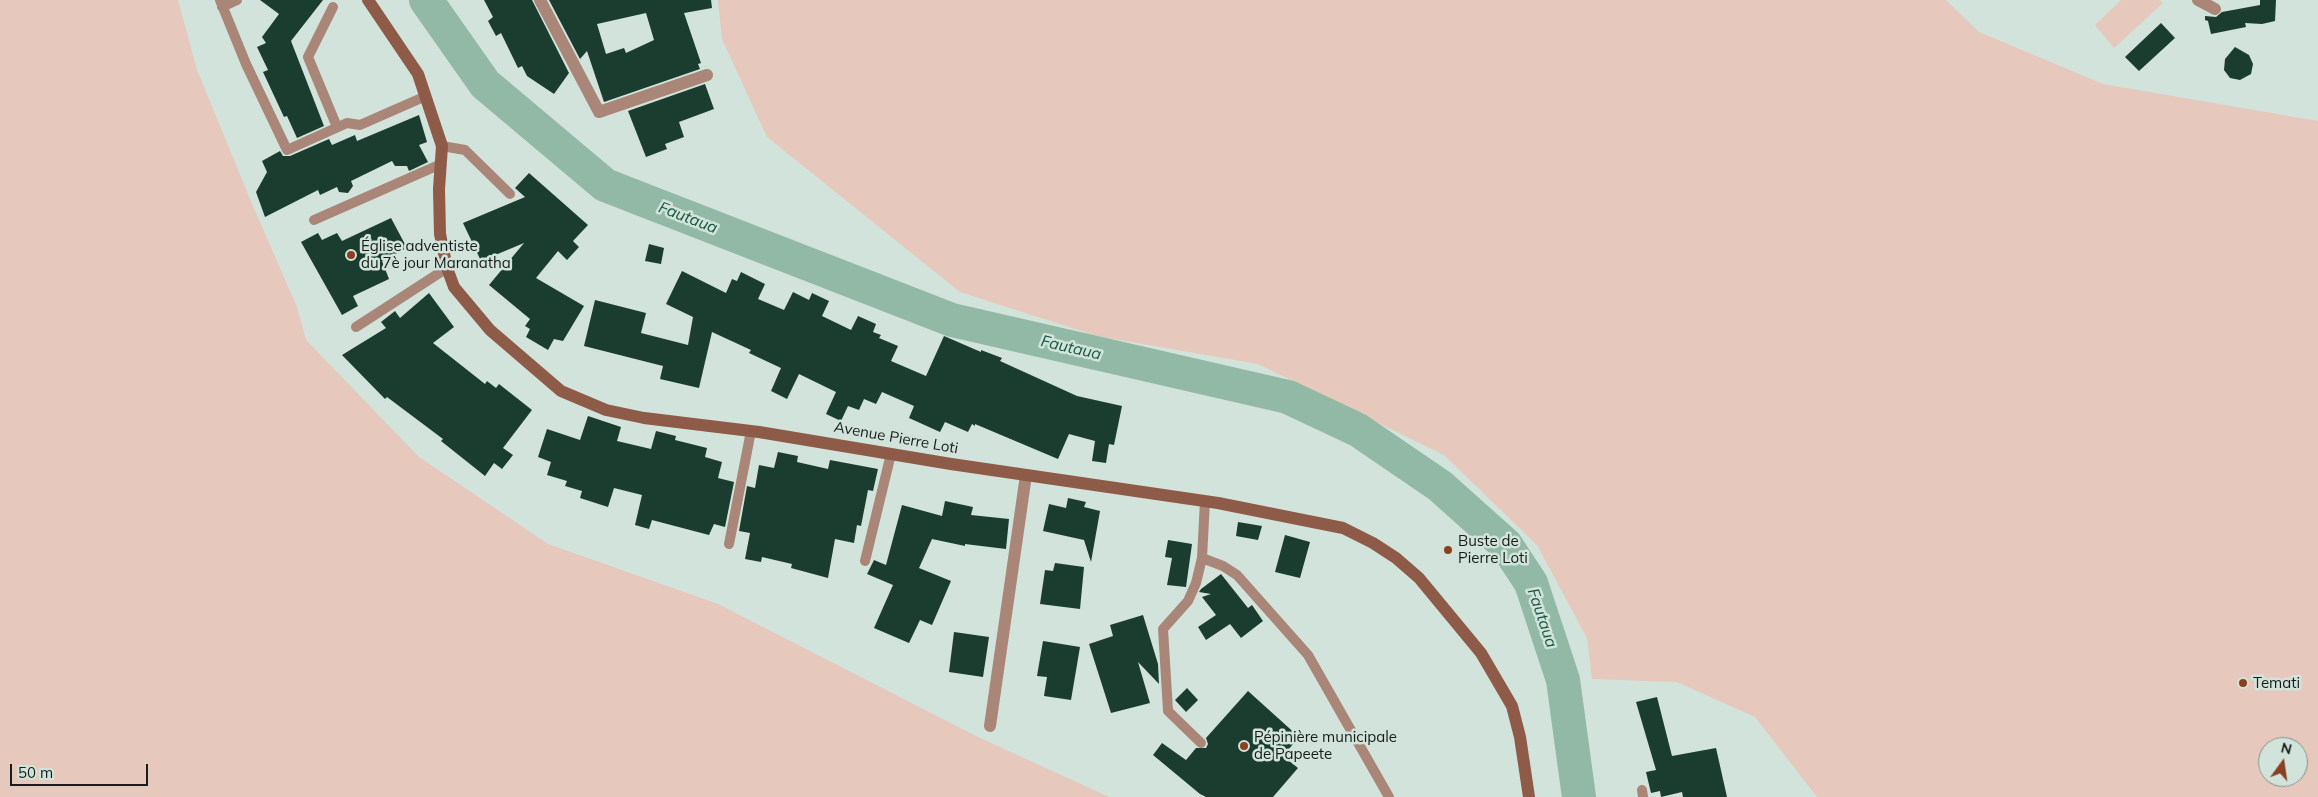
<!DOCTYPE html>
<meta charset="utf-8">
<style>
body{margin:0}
#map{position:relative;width:2318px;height:797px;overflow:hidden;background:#d1e3da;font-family:Mulish,sans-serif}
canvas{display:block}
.north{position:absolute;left:2258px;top:737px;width:50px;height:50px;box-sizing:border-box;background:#d1e3da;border:1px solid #86948d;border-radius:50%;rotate:14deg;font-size:14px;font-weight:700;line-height:20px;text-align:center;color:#161d1a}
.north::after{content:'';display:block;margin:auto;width:18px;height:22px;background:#894121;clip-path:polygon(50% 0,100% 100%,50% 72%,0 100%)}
.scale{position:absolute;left:10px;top:764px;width:138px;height:22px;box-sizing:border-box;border:2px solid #161d1a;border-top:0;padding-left:6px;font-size:15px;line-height:18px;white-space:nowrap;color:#161d1a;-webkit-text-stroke:4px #d1e3da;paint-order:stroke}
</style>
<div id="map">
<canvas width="2318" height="797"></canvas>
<div class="north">N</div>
<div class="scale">50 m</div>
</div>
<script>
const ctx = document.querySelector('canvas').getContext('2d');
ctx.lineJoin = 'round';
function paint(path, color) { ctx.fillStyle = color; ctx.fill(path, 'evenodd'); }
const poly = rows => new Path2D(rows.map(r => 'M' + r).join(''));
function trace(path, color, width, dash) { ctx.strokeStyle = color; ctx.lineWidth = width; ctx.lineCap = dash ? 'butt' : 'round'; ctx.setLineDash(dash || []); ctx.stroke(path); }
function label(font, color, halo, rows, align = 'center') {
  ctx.font = font + ' Mulish,sans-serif'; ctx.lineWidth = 5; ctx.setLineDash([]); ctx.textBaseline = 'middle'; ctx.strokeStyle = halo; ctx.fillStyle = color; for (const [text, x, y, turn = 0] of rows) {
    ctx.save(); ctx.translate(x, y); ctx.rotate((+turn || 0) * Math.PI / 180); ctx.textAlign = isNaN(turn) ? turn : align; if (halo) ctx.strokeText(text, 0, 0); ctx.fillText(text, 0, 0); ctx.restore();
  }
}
const green = poly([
 [0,0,178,0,197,70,255,211,297,307,306,340,419,457,548,544,718,604,978,737,1109,797,0,797],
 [718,0,1946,0,1979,32,2103,84,2318,121,2318,797,1817,797,1755,717,1677,682,1592,679,1587,638,1537,545,1444,455,1258,364,1097,336,960,292,767,137,722,39],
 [2268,747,2298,747,2298,777,2268,777],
 [2121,0,2160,0,2163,3,2114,48,2095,25]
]);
const river = poly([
 [426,0,485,84,605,185,952,320,1288,397,1358,430,1440,486,1506,545,1531,583,1563,680,1579,797]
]);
const building = poly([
 [260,0,323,0,291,41,324,126,297,138,287,116,284,117,263,72,268,70,257,47,266,43,262,37,279,14],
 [484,0,532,0,569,73,554,94,527,76,522,66,518,68,501,33,496,36,488,21,493,17],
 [549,0,711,0,712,8,684,13,701,63,698,64,700,69,604,102,587,51,580,59],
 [646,13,654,40,626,53,624,48,606,54,597,24],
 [2260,0,2276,0,2275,21,2262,24,2245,23,2246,27,2211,34,2208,21,2205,20,2205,16,2216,17,2222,12,2260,5],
 [2161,23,2175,38,2139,71,2125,57],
 [2235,47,2249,55,2253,64,2251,74,2240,80,2230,78,2224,70,2225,59],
 [705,84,714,109,679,122,684,137,665,144,667,149,646,157,628,111],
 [419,115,427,142,419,145,428,162,409,171,407,166,395,166,392,161,351,181,353,186,348,193,339,192,337,187,320,195,318,190,265,217,256,192,267,172,262,161,280,151,283,156,290,156,329,139,332,145,355,135,357,141],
 [529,173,588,225,573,241,579,247,567,260,558,251,536,278,584,306,563,341,554,339,548,350,526,337,530,329,525,326,530,319,489,285,524,243,481,261,463,223,525,197,515,188],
 [391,218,407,248,382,261,389,279,353,296,358,306,342,315,301,242,318,233,322,240,337,233,342,241],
 [649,244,664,248,661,264,645,261],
 [682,271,726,293,732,279,737,281,741,272,765,284,758,299,784,310,793,292,809,300,812,293,829,301,822,316,851,330,858,316,876,324,873,332,881,335,879,338,898,346,891,361,926,376,944,336,981,352,981,350,1002,358,1000,361,1077,396,1122,406,1114,445,1109,444,1106,463,1092,461,1095,441,1069,434,1058,459,975,424,975,426,972,424,968,432,945,422,940,432,909,418,914,406,882,392,876,404,864,399,859,410,848,406,841,421,826,414,836,392,799,374,787,399,771,391,781,368,749,353,751,350,712,332,699,388,660,379,663,366,584,346,595,300,646,313,641,333,688,345,693,317,666,304],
 [429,293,454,327,433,343,485,384,487,381,496,388,499,384,532,410,503,448,513,455,502,469,494,463,485,476,441,441,443,439,387,397,385,399,342,355,386,328,381,322,395,311,400,318],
 [588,416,621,427,617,441,651,449,656,431,676,436,675,440,707,448,705,457,722,462,718,478,734,482,725,527,714,524,709,535,652,520,649,529,635,525,642,495,614,488,608,507,580,498,582,491,565,486,567,481,547,475,551,462,538,457,547,429,580,440],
 [778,452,798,456,797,462,828,469,830,460,878,469,873,491,868,490,861,526,857,525,854,543,835,539,828,578,791,568,792,564,762,557,761,562,745,559,750,533,739,531,747,486,755,488,759,465,774,468],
 [1068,498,1086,502,1084,507,1100,511,1091,562,1084,540,1043,531,1049,504,1066,508],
 [945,501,973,507,971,515,1009,519,1006,549,965,544,965,546,932,539,919,568,951,581,932,625,920,620,909,643,874,628,893,585,867,574,874,560,886,565,902,505,942,516],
 [1238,522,1262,526,1258,540,1236,536],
 [1285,535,1310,542,1300,578,1275,572],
 [1168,540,1192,544,1186,587,1167,585,1172,558,1165,557],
 [1055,563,1084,567,1080,609,1040,604,1045,570,1053,571],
 [1221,574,1248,608,1252,605,1263,621,1241,638,1230,624,1206,640,1198,627,1216,615,1202,597,1211,594,1199,592,1201,589],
 [1143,615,1158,664,1159,684,1138,662,1150,703,1111,713,1089,644,1113,636,1110,625],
 [954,632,989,637,983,677,949,672],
 [1043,641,1080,647,1071,700,1044,696,1047,677,1037,676],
 [1187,688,1198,700,1186,712,1175,700],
 [1248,691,1299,737,1283,756,1298,768,1273,797,1206,797,1200,794,1153,755,1162,743,1186,760,1196,748,1206,748,1208,744,1206,738],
 [1657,697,1672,756,1716,748,1727,797,1683,797,1682,792,1661,797,1660,791,1651,793,1646,772,1656,770,1636,702]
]);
const service = poly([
 [220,0,246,64,287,150,347,123,360,125,426,96],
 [222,7,237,0],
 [333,7,308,57,337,127],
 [442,146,465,150,510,194],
 [314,220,441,164],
 [356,327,447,268],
 [729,544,751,431],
 [1202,558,1223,566,1237,575,1308,655,1389,797],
 [865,561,891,454],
 [1201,743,1168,711,1163,629,1188,601,1196,583,1202,558,1205,501],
 [1642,790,1643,797]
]);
const minor = poly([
 [540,0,599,112,707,75],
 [2198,0,2215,9],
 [990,726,1026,475]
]);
const secondary = poly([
 [368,0,418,74,442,146,439,189,440,234,447,268,454,287,490,330,561,391,606,410,644,418,759,432,951,464,1218,503,1343,528,1373,543,1396,558,1419,578,1481,653,1512,706,1520,737,1529,797]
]);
const markers = [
 [351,255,5,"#894121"],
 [1448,550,5,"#894121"],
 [2243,683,5,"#894121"],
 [1244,746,5,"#894121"]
];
const poiNames = [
 ["Église adventiste",361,246],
 ["du 7è jour Maranatha",361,263],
 ["Buste de",1458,541],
 ["Pierre Loti",1458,558],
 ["Temati",2253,683],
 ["Pépinière municipale",1254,737],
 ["de Papeete",1254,754]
];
const streetNames = [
 ["Avenue Pierre Loti",896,438,10]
];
const waterNames = [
 ["Fautaua",688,218,21],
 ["Fautaua",1071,348,13],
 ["Fautaua",1542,618,71]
];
paint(green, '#e6c8bc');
trace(river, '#92b8a6', 34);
paint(building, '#1a3d2f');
trace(service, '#aa8678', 10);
trace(minor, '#aa8678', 12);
trace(secondary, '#8d5b47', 12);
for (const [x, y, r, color] of markers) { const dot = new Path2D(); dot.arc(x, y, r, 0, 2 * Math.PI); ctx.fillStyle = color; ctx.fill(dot); trace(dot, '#d1e3da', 2); }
label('15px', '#161d1a', '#d1e3da', poiNames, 'left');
label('15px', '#161d1a', '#d1e3da', streetNames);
label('italic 16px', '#145840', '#d1e3da', waterNames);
</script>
